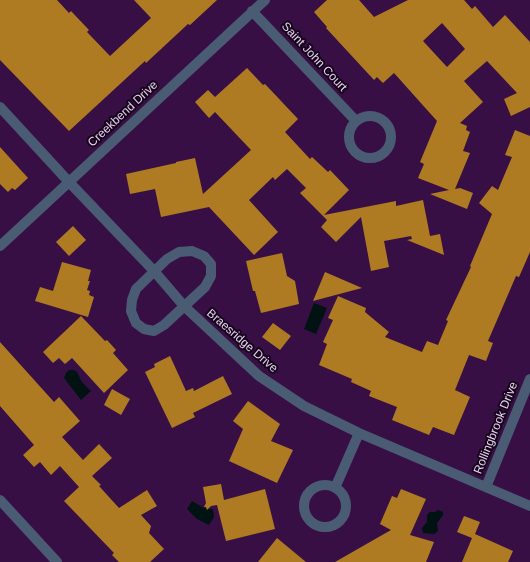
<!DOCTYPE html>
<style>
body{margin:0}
canvas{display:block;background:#370f44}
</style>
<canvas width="530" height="562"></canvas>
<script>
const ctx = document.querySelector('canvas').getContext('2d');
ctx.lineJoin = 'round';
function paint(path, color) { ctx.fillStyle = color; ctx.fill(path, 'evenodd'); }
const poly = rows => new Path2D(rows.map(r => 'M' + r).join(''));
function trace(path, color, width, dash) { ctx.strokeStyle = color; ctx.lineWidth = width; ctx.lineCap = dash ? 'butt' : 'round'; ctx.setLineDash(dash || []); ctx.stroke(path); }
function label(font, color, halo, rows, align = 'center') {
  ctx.font = font + ' Arial,sans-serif'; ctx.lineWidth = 4; ctx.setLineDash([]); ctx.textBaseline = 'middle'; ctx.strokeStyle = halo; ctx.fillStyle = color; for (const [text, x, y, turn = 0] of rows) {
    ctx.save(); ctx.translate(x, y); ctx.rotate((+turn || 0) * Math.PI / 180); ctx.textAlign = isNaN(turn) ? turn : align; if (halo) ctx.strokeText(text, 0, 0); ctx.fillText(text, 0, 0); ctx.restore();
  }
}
const water = poly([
 [314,303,327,308,316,334,304,329],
 [69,370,74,370,77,372,82,382,91,391,81,400,64,378,66,373],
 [192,501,204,508,213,509,214,517,209,525,197,519,187,509],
 [438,510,443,512,443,515,437,523,438,531,434,534,423,533,422,528,427,522,427,515,430,512,435,512]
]);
const building = poly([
 [0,0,57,0,69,13,71,11,89,30,87,32,110,56,151,18,134,0,217,0,190,25,188,24,146,63,145,61,69,131,0,60],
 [327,0,359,0,374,17,408,0,464,0,472,9,475,6,493,27,505,15,530,42,530,107,511,116,504,99,517,93,487,61,464,81,483,102,460,123,467,126,466,130,470,132,463,151,470,153,455,189,460,188,473,193,467,209,430,194,449,190,418,178,424,164,420,162,437,121,394,73,383,83,377,77,374,80,326,28,327,27,314,12],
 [442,23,465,49,447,67,423,41],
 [247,68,263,85,265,84,298,119,285,132,310,159,312,157,328,172,330,170,349,190,324,215,396,201,396,206,423,200,430,236,440,234,444,255,407,240,412,239,411,236,384,241,389,267,371,271,361,217,336,242,321,227,327,220,300,193,306,188,287,169,275,180,273,177,249,200,278,232,254,255,209,207,161,217,155,189,130,194,126,174,176,163,176,162,195,158,203,194,251,150,215,112,209,118,195,102,208,90,215,97],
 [515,130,530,136,530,252,519,277,516,276,488,341,493,343,486,361,469,355,455,390,470,397,454,435,433,427,429,435,392,420,397,407,369,396,371,391,351,382,352,379,319,365,327,344,323,342,333,320,328,318,338,296,366,308,365,312,389,332,385,337,422,352,427,341,438,345,448,321,446,320,471,267,470,266,492,214,479,203,492,186,498,190,512,157,505,155],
 [0,147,28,178,15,190,12,188,8,192,0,184],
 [73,226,86,240,69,256,56,242],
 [282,253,287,276,295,281,299,304,261,313,255,291,253,291,246,261],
 [62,262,91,270,88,281,90,281,87,290,90,291,89,295,94,297,88,317,35,301,40,287,53,291],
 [325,272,362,288,313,301],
 [81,316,105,341,107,340,116,350,113,353,128,370,104,393,72,358,65,364,59,358,53,363,43,352],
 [273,323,291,336,280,350,262,337],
 [0,342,54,402,59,397,80,421,62,437,83,460,99,444,112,458,92,476,101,485,99,486,119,508,147,490,157,506,141,515,151,526,149,533,164,549,150,562,119,562,112,555,114,553,64,501,79,487,60,466,51,475,40,462,34,467,23,455,34,445,0,406],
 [170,356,186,391,193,388,194,391,223,376,232,394,193,413,195,417,172,428,145,372,155,367,154,364],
 [112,389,130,399,121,415,104,405],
 [248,401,280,424,271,441,293,450,277,483,229,461,243,429,233,421],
 [221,484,224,500,265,489,275,529,226,541,217,505,211,506,207,510,206,507,204,507,206,503,203,487],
 [401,489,426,499,410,535,434,542,426,562,335,562,391,530,380,524,392,496,397,498],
 [464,516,480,522,475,534,513,551,508,562,462,562,472,538,457,532],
 [277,538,306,562,258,562]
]);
const minor = poly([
 [252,11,356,121],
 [0,107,69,182,154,271,184,306,259,376,304,406,359,433,530,506],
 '349 137a21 21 0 1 1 42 0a21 21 0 1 1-42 0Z',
 [0,246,265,0],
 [192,251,204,256,211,264,211,276,205,287,164,325,154,331,144,329,136,323,131,311,132,300,136,289,167,259,179,252,192,251],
 '304 506a21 21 0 1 1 42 0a21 21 0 1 1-42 0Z',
 [486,487,530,379],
 [335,488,359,433],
 [0,500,57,562]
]);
const streetNames = [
 ["Saint John Court",314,57,47],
 ["Creekbend Drive",123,114,-43],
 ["Braesridge Drive",242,341,41],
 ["Rollingbrook Drive",496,428,-68]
];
paint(water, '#001212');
paint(building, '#ae7b22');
trace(minor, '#4a5c74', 10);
label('12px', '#e9d2f2', '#16061c', streetNames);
</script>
